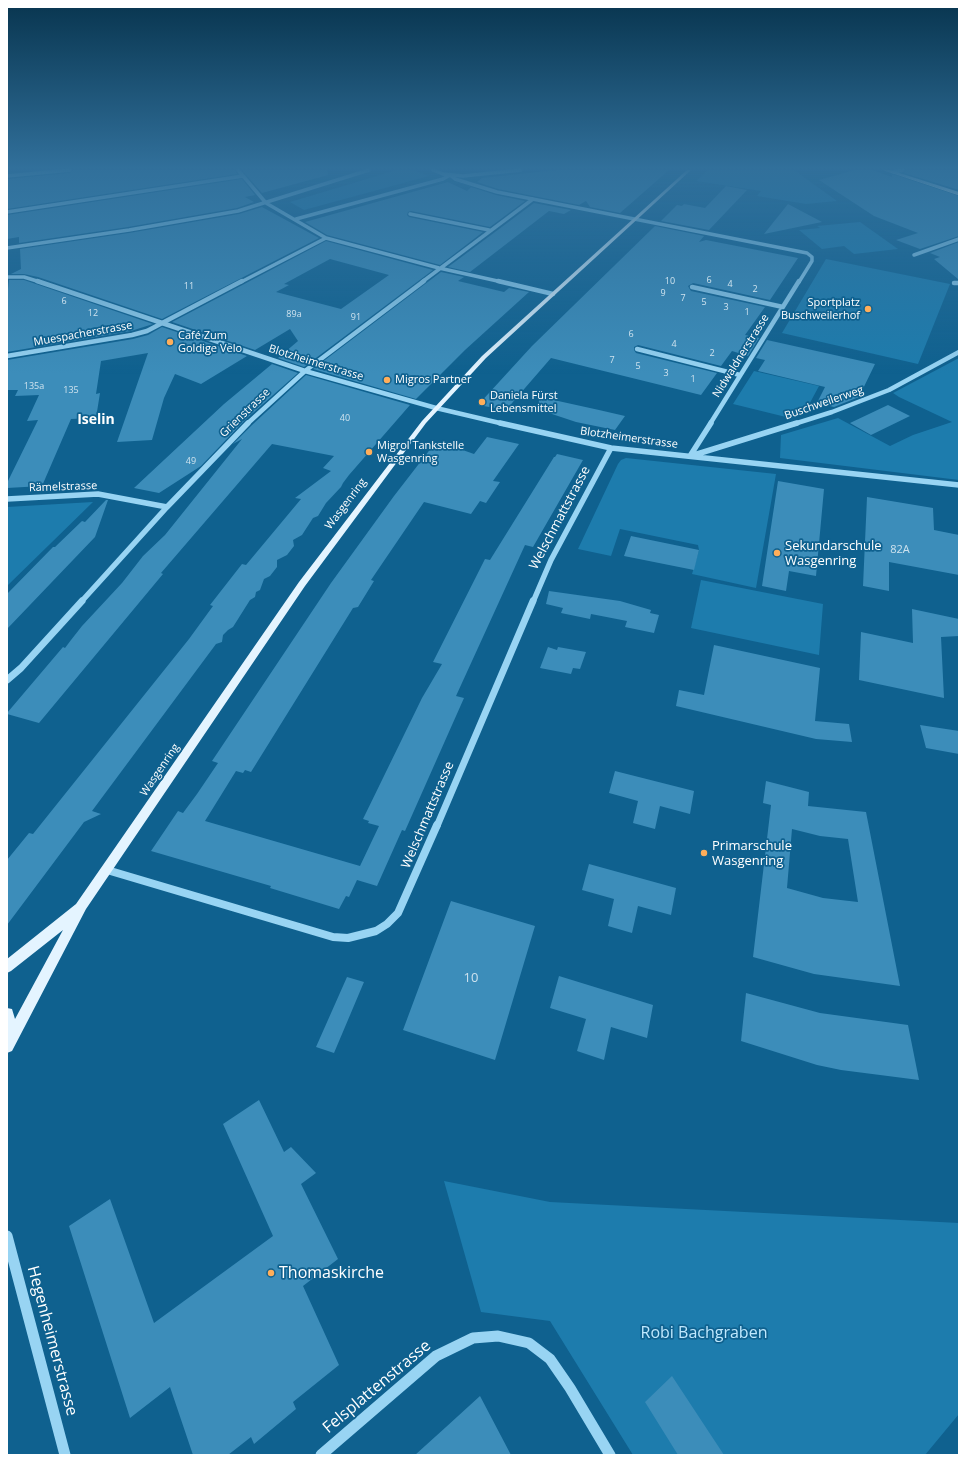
<!DOCTYPE html>
<meta charset="utf-8">
<style>
body{margin:0}
#map{position:relative;width:966px;height:1462px;overflow:hidden;background:#0f618f;font-family:"Open Sans",sans-serif}
canvas{display:block}
.frame{position:absolute;inset:0;border:8px solid #fff;pointer-events:none}
</style>
<div id="map">
<canvas width="966" height="1462"></canvas>
<div class="frame"></div>
</div>
<script>
const ctx = document.querySelector('canvas').getContext('2d');
ctx.lineJoin = 'round';
function paint(path, color) { ctx.fillStyle = color; ctx.fill(path, 'evenodd'); }
const poly = rows => new Path2D(rows.map(r => 'M' + r).join(''));
function trace(path, color, width, dash) { ctx.strokeStyle = color; ctx.lineWidth = width; ctx.lineCap = dash ? 'butt' : 'round'; ctx.setLineDash(dash || []); ctx.stroke(path); }
function label(font, color, halo, rows, align = 'center') {
  ctx.font = font + ' "Open Sans",sans-serif'; ctx.lineWidth = 3.5; ctx.setLineDash([]); ctx.textBaseline = 'middle'; ctx.strokeStyle = halo; ctx.fillStyle = color; for (const [text, x, y, turn = 0] of rows) {
    ctx.save(); ctx.translate(x, y); ctx.rotate((+turn || 0) * Math.PI / 180); ctx.textAlign = isNaN(turn) ? turn : align; if (halo) ctx.strokeText(text, 0, 0); ctx.fillText(text, 0, 0); ctx.restore();
  }
}
const green = poly([
 [397,170,412,170,429,176,304,210,290,202],
 [708,170,794,170,837,201,806,204,757,196,761,191,696,181],
 [860,222,898,249,854,254,844,246,822,249,799,230,820,228,817,226],
 [826,259,950,284,918,364,782,333],
 [959,358,959,480,780,458,781,435,838,418,890,446,913,435,952,422,899,397,893,393],
 [754,371,819,386,804,414,790,418,733,404],
 [626,458,776,474,756,588,692,574,699,550,698,545,620,529,611,556,578,549,618,464,621,460],
 [93,502,7,586,7,587,7,507],
 [701,580,823,604,819,655,691,628],
 [444,1181,550,1202,959,1223,959,1414,925,1455,633,1455,550,1321,481,1312]
]);
const building = poly([
 [73,170,235,170,237,174,7,209,7,179,70,173],
 [242,170,327,170,328,175,262,193],
 [557,170,669,170,620,213,590,207,586,201,579,205,498,189,477,182,482,178],
 [855,170,872,170,892,177,892,175,895,175,959,196,959,236,920,249,896,240,918,233,874,216,819,180],
 [906,170,959,170,959,190,904,173],
 [242,179,255,195,245,197,254,202,237,208,128,227,19,243,19,237,7,239,7,215],
 [448,182,467,191,471,187,496,195,525,201,490,227,411,211,408,212,407,215,409,217,483,232,440,265,327,235,305,222],
 [726,186,747,190,709,230,661,221,677,205,682,206,684,204,705,208],
 [534,203,571,210,564,214,549,211,470,272,448,267],
 [788,204,822,222,764,234],
 [262,207,319,238,162,319,38,277,24,274,11,274,21,269,20,249,129,233,239,214],
 [655,226,704,236,699,242,706,240,798,258,770,300,693,283,688,286,689,288,691,291,765,307,745,335,759,338,748,356,732,351,721,366,638,345,634,347,634,350,636,353,717,373,701,395,551,358,506,410,478,405,532,346],
 [326,241,433,270,304,367,278,358,298,341,290,329,255,350,172,322],
 [330,259,389,275,341,309,276,292,289,285,284,284],
 [959,242,959,279,958,279,934,259,940,257,930,253],
 [441,272,464,277,458,281,504,292,509,288,529,292,465,350,416,399,313,369],
 [9,280,24,280,153,324,131,331,7,352,7,298],
 [162,327,247,356,201,384,175,374,164,398,152,440,117,442,148,353,101,361,96,394,100,393,96,418,71,419,42,486,7,488,7,483,38,420,27,421,39,395,15,396,18,390,7,390,7,360,133,339,148,335],
 [767,340,875,364,859,397,834,407,817,403,825,387,758,371,765,360,756,358],
 [272,364,298,373,245,420,201,466,159,493,134,488,224,404],
 [306,375,410,405,349,475,343,483,341,487,326,503,318,516,313,518,302,535,293,540,294,546,287,555,277,560,277,567,270,576,264,579,260,590,256,592,255,597,250,600,233,627,228,630,223,635,222,642,216,644,92,811,101,814,84,822,7,925,7,860,29,833,33,834,189,639,213,606,210,605,242,564,246,565,301,499,295,498,331,471,323,468,334,456,272,444,161,573,163,574,39,723,7,714,7,713,63,647,65,648,71,640,82,626,122,583,143,556,165,535,242,439,233,444,252,425],
 [540,397,599,410,625,416,615,430,576,422,537,409],
 [888,405,910,416,871,435,850,423],
 [487,437,519,444,493,481,500,482,486,503,480,501,471,514,424,502,371,580,374,581,358,607,353,608,251,772,245,770,243,773,236,771,205,821,360,866,379,826,368,823,369,821,363,819,422,698,442,664,433,662,485,559,490,560,554,457,555,457,557,454,583,460,533,547,525,545,456,696,464,698,405,831,402,830,377,886,357,880,349,897,346,896,339,909,270,888,271,886,151,851,178,811,183,813,197,794,218,763,212,761,331,583,394,496,435,443,457,448,474,454],
 [778,481,824,489,816,576,789,571,786,591,762,586],
 [867,497,933,508,934,530,959,535,959,575,889,562,889,591,863,586],
 [106,500,108,500,95,537,7,629,7,594,53,547,55,547,82,521,85,522],
 [631,536,699,550,694,570,624,556],
 [549,591,620,601,651,610,650,613,659,615,654,633,625,627,627,621,591,614,590,619,561,613,563,608,546,604],
 [912,609,959,619,959,636,941,637,944,698,859,680,861,632,913,643],
 [714,645,820,668,815,721,849,724,852,742,816,739,676,706,679,690,704,695],
 [548,647,557,650,558,647,586,652,580,669,573,668,571,674,540,668],
 [920,725,959,731,959,754,926,748],
 [615,771,694,791,690,814,660,806,655,829,633,823,638,801,609,793],
 [766,781,809,792,808,806,866,812,900,986,814,974,753,957,771,805,763,803],
 [792,829,820,836,848,839,858,902,823,898,787,888],
 [589,864,676,888,671,915,638,906,632,933,608,926,614,899,582,890],
 [451,901,535,926,495,1060,403,1030],
 [559,976,653,1005,647,1038,611,1027,604,1060,577,1051,586,1019,550,1008],
 [347,977,364,982,334,1053,316,1047],
 [746,993,820,1013,908,1025,919,1080,841,1070,817,1065,741,1041],
 [259,1100,284,1152,291,1147,316,1173,301,1184,338,1259,303,1286,339,1365,293,1402,296,1409,254,1444,251,1437,228,1455,193,1455,170,1387,130,1418,69,1226,110,1199,154,1323,273,1236,223,1124],
 [672,1376,724,1455,678,1455,645,1402],
 [480,1396,511,1455,415,1455,446,1427]
]);
const minorFar5 = poly([
 [238,170,266,203,326,238,439,268,502,282],
 [433,170,443,174,463,176,521,170],
 [893,172,903,170],
 [450,175,455,179,497,192,807,253,812,257,812,261,799,282],
 [7,176,70,170],
 [7,212,243,176],
 [410,214,489,230],
 [296,219,443,179,450,175],
 [7,248,129,230,238,211,369,170],
 [914,255,959,239],
 [7,277,24,277,40,282],
 [241,282,326,238],
 [422,282,533,199]
]);
const minorFar4 = poly([
 [37,281,305,371,436,408,504,424],
 [498,281,553,294],
 [954,283,959,283],
 [692,287,783,307],
 [637,349,740,375],
 [7,356,132,335,147,331,242,281],
 [247,424,305,371,424,281],
 [710,424,799,281],
 [794,424,832,412,889,390,959,352]
]);
const minorFar3 = poly([
 [500,423,611,448,959,485],
 [694,455,797,423],
 [690,456,711,423],
 [7,499,98,494,167,507],
 [81,602,167,507,248,423],
 [533,602,551,560,611,448]
]);
const minorFar2 = poly([
 [7,680,21,668,82,601],
 [437,826,533,601]
]);
const minorFar1 = poly([
 [107,870,333,937,348,938,376,931,387,924,398,913,437,825]
]);
const minor = poly([
 [7,1236,65,1455],
 [321,1455,436,1356,473,1338,498,1336,529,1343,550,1359,570,1388,610,1455]
]);
const major = poly([
 [687,170,691,170,486,358,426,423,305,586,86,909,12,1051,7,1053,7,1008,12,1009,15,1019,63,930,11,971,7,973,7,959,76,904,299,582,422,421,482,356,687,170],
 [885,170,890,170,959,192,959,195,885,170]
]);
const tram = poly([
 [884,170,959,195]
]);
const markers = [
 [868,309,4,"#ffae5a"],
 [170,342,4,"#ffae5a"],
 [387,380,4,"#ffae5a"],
 [482,402,4,"#ffae5a"],
 [369,452,4,"#ffae5a"],
 [777,553,4,"#ffae5a"],
 [704,853,4,"#ffae5a"],
 [271,1273,4,"#ffae5a"]
];
const farNumbernames = [
 ["6",709,280],
 ["10",670,281],
 ["4",730,284],
 ["11",189,286],
 ["2",755,289],
 ["9",663,293],
 ["7",683,298],
 ["6",64,301],
 ["5",704,302],
 ["3",726,307],
 ["1",747,312],
 ["12",93,313],
 ["89a",294,314],
 ["91",356,317],
 ["6",631,334],
 ["4",674,344],
 ["2",712,353],
 ["7",612,360],
 ["5",638,366],
 ["3",666,373],
 ["1",693,379],
 ["135a",34,386],
 ["135",71,390],
 ["40",345,418],
 ["49",191,461]
];
const farPoinames = [
 ["Sportplatz",860,303,"right"],
 ["Buschweilerhof",860,316,"right"],
 ["Café Zum",178,336],
 ["Goldige Velo",178,349],
 ["Migros Partner",395,380],
 ["Daniela Fürst",490,396],
 ["Lebensmittel",490,409],
 ["Migrol Tankstelle",377,446],
 ["Wasgenring",377,459]
];
const farStreetnames = [
 ["Muespacherstrasse",83,334,-10],
 ["Nidwaldnerstrasse",741,356,-58],
 ["Blotzheimerstrasse",316,363,17],
 ["Buschweilerweg",824,403,-19],
 ["Grienstrasse",245,413,-44],
 ["Blotzheimerstrasse",629,438,8],
 ["Rämelstrasse",63,487,-2],
 ["Wasgenring",346,504,-53],
 ["Wasgenring",160,770,-56]
];
const numberNames = [
 ["82A",900,550]
];
const streetNames = [
 ["Welschmattstrasse",560,518,-62],
 ["Welschmattstrasse",428,815,-67]
];
const poiNames = [
 ["Sekundarschule",785,546],
 ["Wasgenring",785,561],
 ["Primarschule",712,846],
 ["Wasgenring",712,861]
];
const nearNumbernames = [
 ["10",471,978]
];
const farDistrictnames = [
 ["Iselin",96,420]
];
const nearPoinames = [
 ["Thomaskirche",279,1273]
];
const nearParknames = [
 ["Robi Bachgraben",704,1333]
];
const nearStreetnames = [
 ["Hegenheimerstrasse",52,1341,75],
 ["Felsplattenstrasse",377,1387,-40]
];
paint(green, '#1d7cad');
paint(building, '#3c8dba');
trace(minorFar5, '#98d4f3', 3.5);
trace(minorFar4, '#98d4f3', 4.5);
trace(minorFar3, '#98d4f3', 5.5);
trace(minorFar2, '#98d4f3', 7);
trace(minorFar1, '#98d4f3', 8);
trace(minor, '#98d4f3', 11);
paint(major, '#e4f4ff');
trace(tram, '#fff', 1);
const sky = ctx.createLinearGradient(0, 0, 0, 374);
sky.addColorStop(0, '#08354f');
sky.addColorStop(0.45, '#31709b');
sky.addColorStop(1, '#31709b00');
ctx.fillStyle = sky;
ctx.fillRect(0, 0, 966, 374);
for (const [x, y, r, color] of markers) { const dot = new Path2D(); dot.arc(x, y, r, 0, 2 * Math.PI); ctx.fillStyle = color; ctx.fill(dot); trace(dot, '#0f618f', 1.5); }
label('9px', '#cee2ee', null, farNumbernames);
label('11px', '#fff', '#0f618f', farPoinames, 'left');
label('11px', '#fff', '#0f618f', farStreetnames);
label('11px', '#cee2ee', null, numberNames);
label('13px', '#fff', '#0f618f', streetNames);
label('13px', '#fff', '#0f618f', poiNames, 'left');
label('13px', '#cee2ee', null, nearNumbernames);
label('bold 14px', '#fff', '#0f618f', farDistrictnames);
label('16px', '#fff', '#0f618f', nearPoinames, 'left');
label('16px', '#bfe8fe', '#0f618f', nearParknames);
label('16px', '#fff', '#0f618f', nearStreetnames);
</script>
